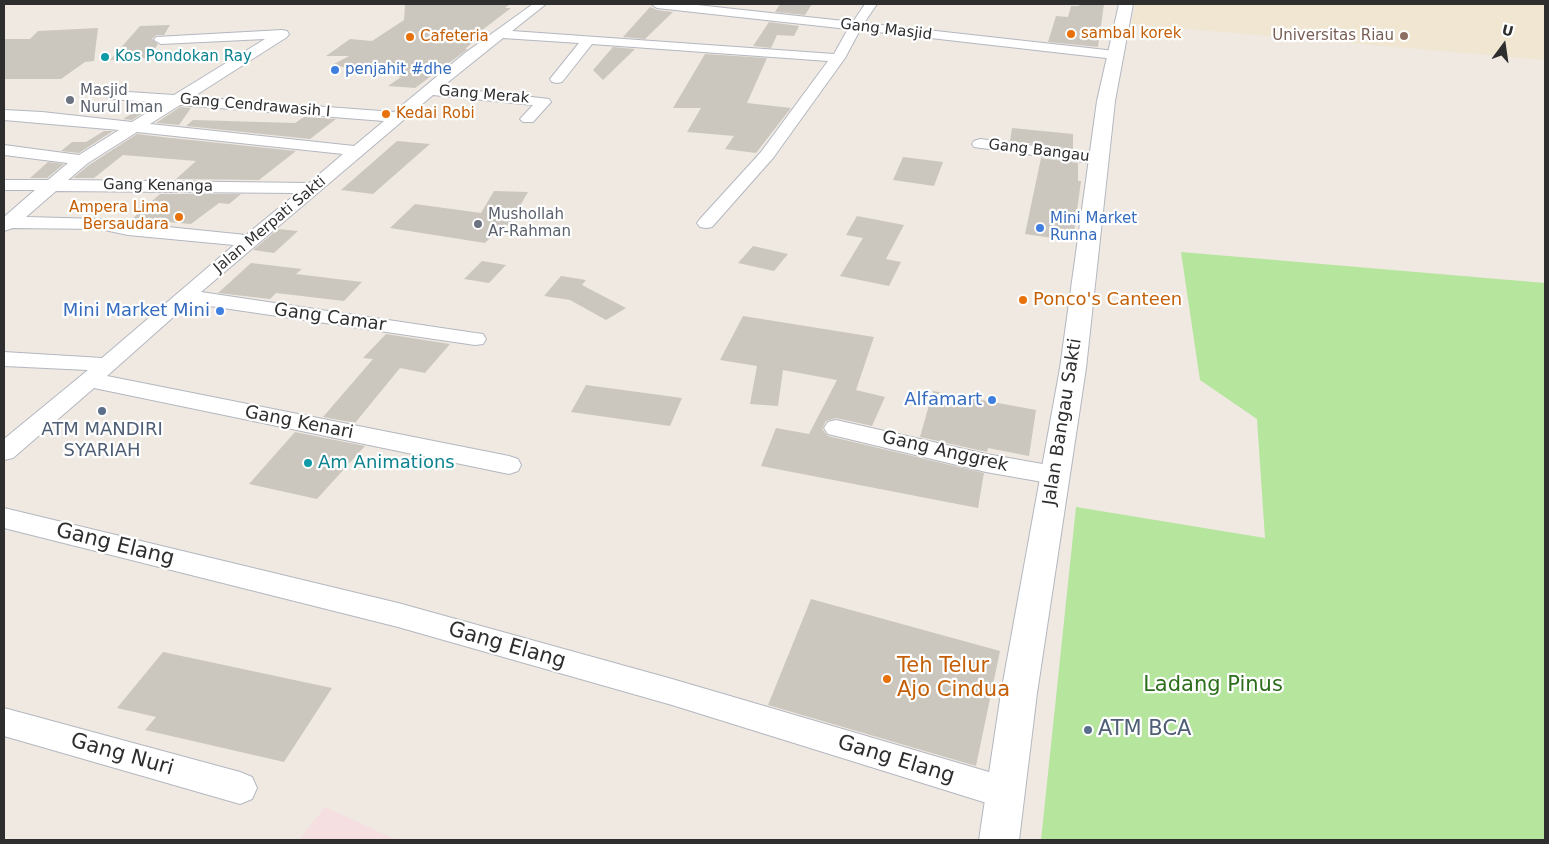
<!DOCTYPE html>
<style>
body{margin:0}
#map{position:relative;width:1549px;height:844px;overflow:hidden;background:#efe9e1;font-family:"DejaVu Sans",sans-serif}
canvas{display:block}
.frame{position:absolute;inset:0;border:5px solid #2e2e2e;pointer-events:none}
.north{position:absolute;left:1479px;top:20px;width:50px;height:50px;-webkit-text-stroke:4px #fff;paint-order:stroke;rotate:14deg;font-size:14px;font-weight:700;line-height:20px;text-align:center;color:#2e2e2e}
.north::after{content:'';display:block;margin:auto;width:18px;height:22px;background:#2e2e2e;clip-path:polygon(50% 0,100% 100%,50% 72%,0 100%)}
</style>
<div id="map">
<canvas width="1549" height="844"></canvas>
<div class="frame"></div>
<div class="north">U</div>
</div>
<script>
const ctx = document.querySelector('canvas').getContext('2d');
ctx.lineJoin = 'round';
function paint(path, color) { ctx.fillStyle = color; ctx.fill(path, 'evenodd'); }
const poly = rows => new Path2D(rows.map(r => 'M' + r).join(''));
function trace(path, color, width, dash) { ctx.strokeStyle = color; ctx.lineWidth = width; ctx.lineCap = dash ? 'butt' : 'round'; ctx.setLineDash(dash || []); ctx.stroke(path); }
function label(font, color, halo, rows, align = 'center') {
  ctx.font = font + ' "DejaVu Sans",sans-serif'; ctx.lineWidth = 4.5; ctx.setLineDash([]); ctx.textBaseline = 'middle'; ctx.strokeStyle = halo; ctx.fillStyle = color; for (const [text, x, y, turn = 0] of rows) {
    ctx.save(); ctx.translate(x, y); ctx.rotate((+turn || 0) * Math.PI / 180); ctx.textAlign = isNaN(turn) ? turn : align; if (halo) ctx.strokeText(text, 0, 0); ctx.fillText(text, 0, 0); ctx.restore();
  }
}
const education = poly([
 [1136,4,1545,4,1545,60,1131,24]
]);
const medical = poly([
 [325,807,397,840,299,840]
]);
const green = poly([
 [1181,252,1545,283,1545,840,1041,840,1076,507,1265,538,1257,419,1200,380]
]);
const building = poly([
 [405,4,510,4,505,8,511,8,477,34,480,35,470,42,473,42,465,49,468,49,415,88,388,86,401,77,332,65,349,56,326,56,350,39,372,41,404,20],
 [780,4,812,4,805,15,775,12],
 [1080,4,1104,4,1098,47,1048,42,1056,16,1068,17,1071,6,1079,6],
 [650,7,657,10,673,12,645,39,623,37],
 [769,22,799,26,794,36,777,35,771,48,753,46],
 [170,25,164,35,156,35,152,39,158,44,149,58,110,60,140,26],
 [98,28,94,61,85,62,61,79,4,79,4,39,30,39,38,31],
 [613,47,635,49,603,80,593,70],
 [705,54,767,58,747,103,791,108,756,153,725,149,734,136,687,132,701,108,673,108],
 [148,104,156,104,132,120,123,119],
 [180,107,191,108,179,125,156,123],
 [304,117,336,119,310,139,186,126,193,120,295,123],
 [1012,128,1073,134,1073,149,1010,141],
 [104,131,113,131,79,153,61,151,72,142,86,142],
 [137,134,171,138,170,139,172,138,296,151,259,180,176,179,196,161,123,155,94,178,73,178,89,165],
 [397,141,430,144,373,194,341,190],
 [903,157,943,162,934,186,893,180],
 [1041,158,1078,163,1078,181,1081,181,1073,241,1025,234],
 [48,162,64,164,47,178,30,178],
 [494,191,528,192,509,225,504,225,485,243,390,228,415,204,481,213],
 [160,194,241,194,229,204,219,203,191,224,132,219],
 [857,216,904,225,886,259,901,262,889,286,840,276,863,238,846,235],
 [278,229,298,231,274,253,253,250],
 [753,246,788,254,774,271,738,263],
 [482,261,506,265,489,283,464,279],
 [251,263,302,269,296,274,362,282,344,301,276,293,270,299,218,293],
 [561,276,586,280,582,285,626,308,606,320,570,300,544,296],
 [743,316,874,337,856,390,885,397,872,426,836,418,826,421,822,429,828,436,984,473,978,508,761,466,776,428,809,434,837,380,783,370,778,406,750,404,757,366,720,360],
 [386,334,450,344,425,373,400,368,355,423,323,417,373,359,363,358],
 [586,385,682,398,670,426,571,412],
 [933,391,1036,410,1029,456,988,448,987,452,920,437],
 [295,432,365,446,317,499,249,484],
 [811,599,1000,651,976,766,768,705],
 [163,652,332,688,284,762,145,730,156,717,117,708]
]);
const street = poly([
 [533,4,546,4,512,31,834,54,848,29,657,8,651,4,688,4,853,22,865,4,877,4,864,23,1115,51,1122,55,1115,59,860,30,845,58,773,158,712,227,706,228,700,227,697,223,700,219,761,152,828,61,592,44,562,82,557,83,552,82,550,79,579,43,503,38,442,87,549,99,551,102,533,122,523,122,520,119,533,105,433,95,201,292,475,333,483,334,486,339,483,344,475,345,189,303,107,376,509,456,518,459,521,465,518,471,509,474,94,388,13,458,4,460,4,439,88,370,4,366,4,352,102,358,234,245,128,235,100,229,13,228,4,231,4,217,35,190,4,190,4,180,48,180,68,163,4,155,4,145,79,155,119,130,4,120,4,110,42,112,132,122,162,103,113,99,108,98,106,95,108,92,113,91,174,95,265,39,161,44,154,40,156,37,282,30,287,31,289,34,287,37,193,97,394,112,465,53,533,4],
 [180,105,384,121,354,146,150,124,180,105],
 [137,132,343,154,309,183,68,180,88,163,137,132],
 [56,191,297,193,246,235,128,223,100,219,26,217,56,191],
 [980,139,1099,154,1105,156,1107,159,1105,162,1099,164,974,147,972,144,974,141,980,139],
 [836,420,986,454,1054,466,1063,469,1067,475,1063,481,1054,484,986,472,828,434,824,428,828,422,836,420],
 [4,508,398,603,672,679,1006,777,1018,782,1023,793,1018,804,1006,809,672,705,398,627,4,528,4,508],
 [4,708,240,772,252,777,257,788,252,799,240,804,4,736,4,708]
]);
const secondary = poly([
 [1119,4,1133,4,1115,101,1086,368,1037,693,1019,840,979,840,1001,693,1060,368,1097,101,1119,4]
]);
const markers = [
 [1071,34,5,"#e8710a"],
 [1404,36,5,"#8d6e63"],
 [410,37,5,"#e8710a"],
 [105,57,5,"#0f9aa8"],
 [335,70,5,"#3f7fe0"],
 [70,100,5,"#6b7280"],
 [386,114,5,"#e8710a"],
 [179,217,5,"#e8710a"],
 [478,224,5,"#6b7280"],
 [1040,228,5,"#3f7fe0"],
 [1023,300,5,"#e8710a"],
 [220,311,5,"#3f7fe0"],
 [992,400,5,"#3f7fe0"],
 [102,411,5,"#5c6f8a"],
 [308,463,5,"#0f9aa8"],
 [887,679,5,"#e8710a"],
 [1088,730,5,"#5c6f8a"]
];
const farStreetnames = [
 ["Gang Masjid",886,30,7],
 ["Gang Merak",484,95,5],
 ["Gang Cendrawasih I",255,106,5],
 ["Gang Bangau",1039,151,7],
 ["Gang Kenanga",158,186,1],
 ["Jalan Merpati Sakti",270,225,-40]
];
const farFoodnames = [
 ["sambal korek",1081,34],
 ["Cafeteria",420,37],
 ["Kedai Robi",396,114],
 ["Ampera Lima",169,208,"right"],
 ["Bersaudara",169,225,"right"]
];
const farEducationnames = [
 ["Universitas Riau",1394,36]
];
const farCulturenames = [
 ["Kos Pondokan Ray",115,57]
];
const farShopnames = [
 ["penjahit #dhe",345,70],
 ["Mini Market",1050,219],
 ["Runna",1050,236]
];
const farWorshipnames = [
 ["Masjid",80,91],
 ["Nurul Iman",80,108],
 ["Mushollah",488,215],
 ["Ar-Rahman",488,232]
];
const foodNames = [
 ["Ponco's Canteen",1033,300]
];
const shopNames = [
 ["Mini Market Mini",210,311],
 ["Alfamart",982,400]
];
const streetNames = [
 ["Gang Camar",330,318,8],
 ["Jalan Bangau Sakti",1063,422,-81],
 ["Gang Kenari",299,423,11],
 ["Gang Anggrek",945,452,13]
];
const serviceNames = [
 ["ATM MANDIRI",102,430],
 ["SYARIAH",102,451]
];
const cultureNames = [
 ["Am Animations",318,463]
];
const nearStreetnames = [
 ["Gang Elang",115,545,14],
 ["Gang Elang",507,646,16],
 ["Gang Nuri",122,755,16],
 ["Gang Elang",896,760,17]
];
const nearFoodnames = [
 ["Teh Telur",897,667],
 ["Ajo Cindua",897,691]
];
const nearParknames = [
 ["Ladang Pinus",1213,686]
];
const nearServicenames = [
 ["ATM BCA",1098,730]
];
paint(education, '#f0e6d1');
paint(medical, '#f5dfe0');
paint(green, '#b6e59e');
paint(building, '#cbc7bf');
trace(street, '#b4b7c1', 2);
trace(secondary, '#b4b7c1', 2);
paint(street, '#fff');
paint(secondary, '#fff');
for (const [x, y, r, color] of markers) { const dot = new Path2D(); dot.arc(x, y, r, 0, 2 * Math.PI); ctx.fillStyle = color; ctx.fill(dot); trace(dot, '#fff', 2); }
label('15px', '#2e2e2e', '#fff', farStreetnames);
label('15px', '#c56008', '#fff', farFoodnames, 'left');
label('15px', '#785e54', '#fff', farEducationnames, 'right');
label('15px', '#0d838f', '#fff', farCulturenames, 'left');
label('15px', '#366cbe', '#fff', farShopnames, 'left');
label('15px', '#5b616d', '#fff', farWorshipnames, 'left');
label('18px', '#c56008', '#fff', foodNames, 'left');
label('18px', '#366cbe', '#fff', shopNames, 'right');
label('18px', '#2e2e2e', '#fff', streetNames);
label('18px', '#4e5e75', '#fff', serviceNames);
label('18px', '#0d838f', '#fff', cultureNames, 'left');
label('21px', '#2e2e2e', '#fff', nearStreetnames);
label('21px', '#c56008', '#fff', nearFoodnames, 'left');
label('21px', '#2c6e1b', '#fff', nearParknames);
label('21px', '#4e5e75', '#fff', nearServicenames, 'left');
</script>
